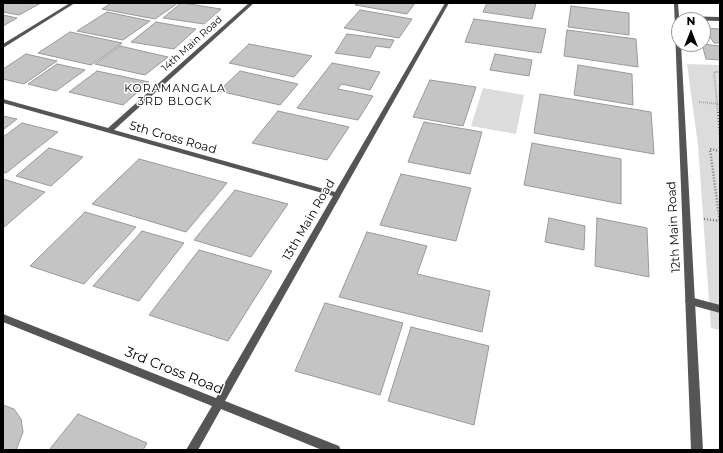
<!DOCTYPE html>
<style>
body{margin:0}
#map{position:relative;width:723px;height:453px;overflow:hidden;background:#fff;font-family:Montserrat,sans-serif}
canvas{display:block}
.frame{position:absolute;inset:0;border:4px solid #000;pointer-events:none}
.north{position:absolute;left:671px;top:12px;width:40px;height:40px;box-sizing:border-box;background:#fff;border:1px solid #999;border-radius:50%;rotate:0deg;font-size:11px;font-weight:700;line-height:16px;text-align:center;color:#000}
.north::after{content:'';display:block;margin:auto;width:14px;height:18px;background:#000;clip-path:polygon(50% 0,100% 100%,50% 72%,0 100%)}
</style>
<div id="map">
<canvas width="723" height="453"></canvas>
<div class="frame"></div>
<div class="north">N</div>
</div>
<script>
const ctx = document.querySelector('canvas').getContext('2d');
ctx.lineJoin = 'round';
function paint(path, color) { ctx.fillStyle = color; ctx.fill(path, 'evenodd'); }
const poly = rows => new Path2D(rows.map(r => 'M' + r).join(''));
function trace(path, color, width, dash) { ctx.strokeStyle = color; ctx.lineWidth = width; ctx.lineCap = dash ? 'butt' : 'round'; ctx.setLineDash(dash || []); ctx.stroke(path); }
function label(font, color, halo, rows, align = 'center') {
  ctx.font = font + ' Montserrat,sans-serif'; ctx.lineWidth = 3; ctx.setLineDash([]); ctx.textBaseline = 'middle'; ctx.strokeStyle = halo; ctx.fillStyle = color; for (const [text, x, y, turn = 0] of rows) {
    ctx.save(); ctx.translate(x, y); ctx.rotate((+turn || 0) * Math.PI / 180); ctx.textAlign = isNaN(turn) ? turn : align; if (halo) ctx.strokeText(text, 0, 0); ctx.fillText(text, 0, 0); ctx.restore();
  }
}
const green = poly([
 [687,64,720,65,720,330,711,328,698,145],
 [483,88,524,95,516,134,471,126]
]);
const building = poly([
 [3,3,41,3,19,15,3,12,3,3],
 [111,3,178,3,155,19,102,9,111,3],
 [181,3,183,3,221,9,204,24,163,18,181,3],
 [358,3,415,3,407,14,355,5,358,3],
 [487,3,536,3,532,19,483,12,487,3],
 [571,6,629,13,629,35,568,27,571,6],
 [360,10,412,19,399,38,344,28,360,10],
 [107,12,150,21,123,40,77,31,107,12],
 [3,15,17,18,3,26,3,15],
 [474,19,546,29,541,53,465,42,474,19],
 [156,22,196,29,174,49,131,42,156,22],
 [704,28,720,29,720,43,714,43,704,28],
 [567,30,636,39,638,67,564,56,567,30],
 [70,32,122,43,91,65,38,53,70,32],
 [347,34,394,40,390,48,376,46,370,58,335,53,347,34],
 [249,44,312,56,294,77,229,63,249,44],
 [702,44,720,46,720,60,706,59,702,44],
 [120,46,168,57,145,75,95,64,120,46],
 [26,54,57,61,24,84,3,79,3,69,26,54],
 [495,54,532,60,529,76,490,70,495,54],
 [332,63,380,72,370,90,341,84,338,89,373,96,358,120,297,108,332,63],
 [57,64,85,70,56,91,28,84,57,64],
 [578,65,632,74,633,105,574,95,578,65],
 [97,71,149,82,123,105,69,92,97,71],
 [240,71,298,84,280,105,219,91,240,71],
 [430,80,476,87,463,126,413,117,430,80],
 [540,94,651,112,654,154,534,133,540,94],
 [278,111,349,127,327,160,252,143,278,111],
 [3,116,17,119,3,130,3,116],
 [424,122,482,132,470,174,408,162,424,122],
 [22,123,58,132,6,173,3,172,3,137,22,123],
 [532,143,621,159,621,204,524,185,532,143],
 [49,148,83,157,51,186,16,176,49,148],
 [139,159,227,183,186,232,92,204,139,159],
 [401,174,471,188,456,241,380,225,401,174],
 [3,179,45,192,3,228,3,179],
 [235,190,288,204,251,257,194,240,235,190],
 [85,212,136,227,84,284,30,266,85,212],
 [549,218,585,226,584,250,545,242,549,218],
 [597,218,647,228,649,277,595,266,597,218],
 [142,231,184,243,139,301,93,286,142,231],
 [367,232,427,246,417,274,490,291,482,332,339,297,367,232],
 [199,250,272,271,228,341,149,315,199,250],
 [325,303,403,323,380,395,295,371,325,303],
 [411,327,489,346,474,425,388,401,411,327],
 [3,405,14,409,21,419,23,432,16,450,3,450,3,405],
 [78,414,147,443,143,450,49,450,78,414]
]);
const pathFar1 = poly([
 [699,102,720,104],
 [718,113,714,72,720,72]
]);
const path = poly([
 [718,112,720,136],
 [720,151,710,149,720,223],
 [704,219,720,221]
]);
const service = poly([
 [690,297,720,305,720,313,687,304,685,301,687,298,690,297]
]);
const minor = poly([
 [70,3,75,3,3,48,3,44,70,3],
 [249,3,254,3,114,130,335,192,445,3,449,3,225,401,339,446,341,450,322,450,221,409,198,450,186,450,212,406,3,322,3,314,216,398,333,196,3,103,3,99,108,128,249,3],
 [674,3,678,3,679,16,720,17,720,21,679,20,679,44,681,44,703,450,691,450,674,3]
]);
const farStreetnames = [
 ["14th Main Road",192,44,-42]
];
const farNeighbourhoodnames = [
 ["KORAMANGALA",175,89],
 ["3RD BLOCK",175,102]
];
const streetNames = [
 ["5th Cross Road",173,138,16],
 ["13th Main Road",309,220,-60],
 ["12th Main Road",674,227,-93]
];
const nearStreetnames = [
 ["3rd Cross Road",174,371,22]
];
paint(green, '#dcdcdc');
paint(building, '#c4c4c4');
trace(building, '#999', 1);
trace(pathFar1, '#777', 2, [0.5, 1.5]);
trace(path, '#777', 2.5, [1, 2]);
paint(service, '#555');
paint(minor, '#555');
label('10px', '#000', '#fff', farStreetnames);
ctx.letterSpacing = '1px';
label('11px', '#000', '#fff', farNeighbourhoodnames);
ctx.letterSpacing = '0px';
label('12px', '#000', '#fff', streetNames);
label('14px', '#000', '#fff', nearStreetnames);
</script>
